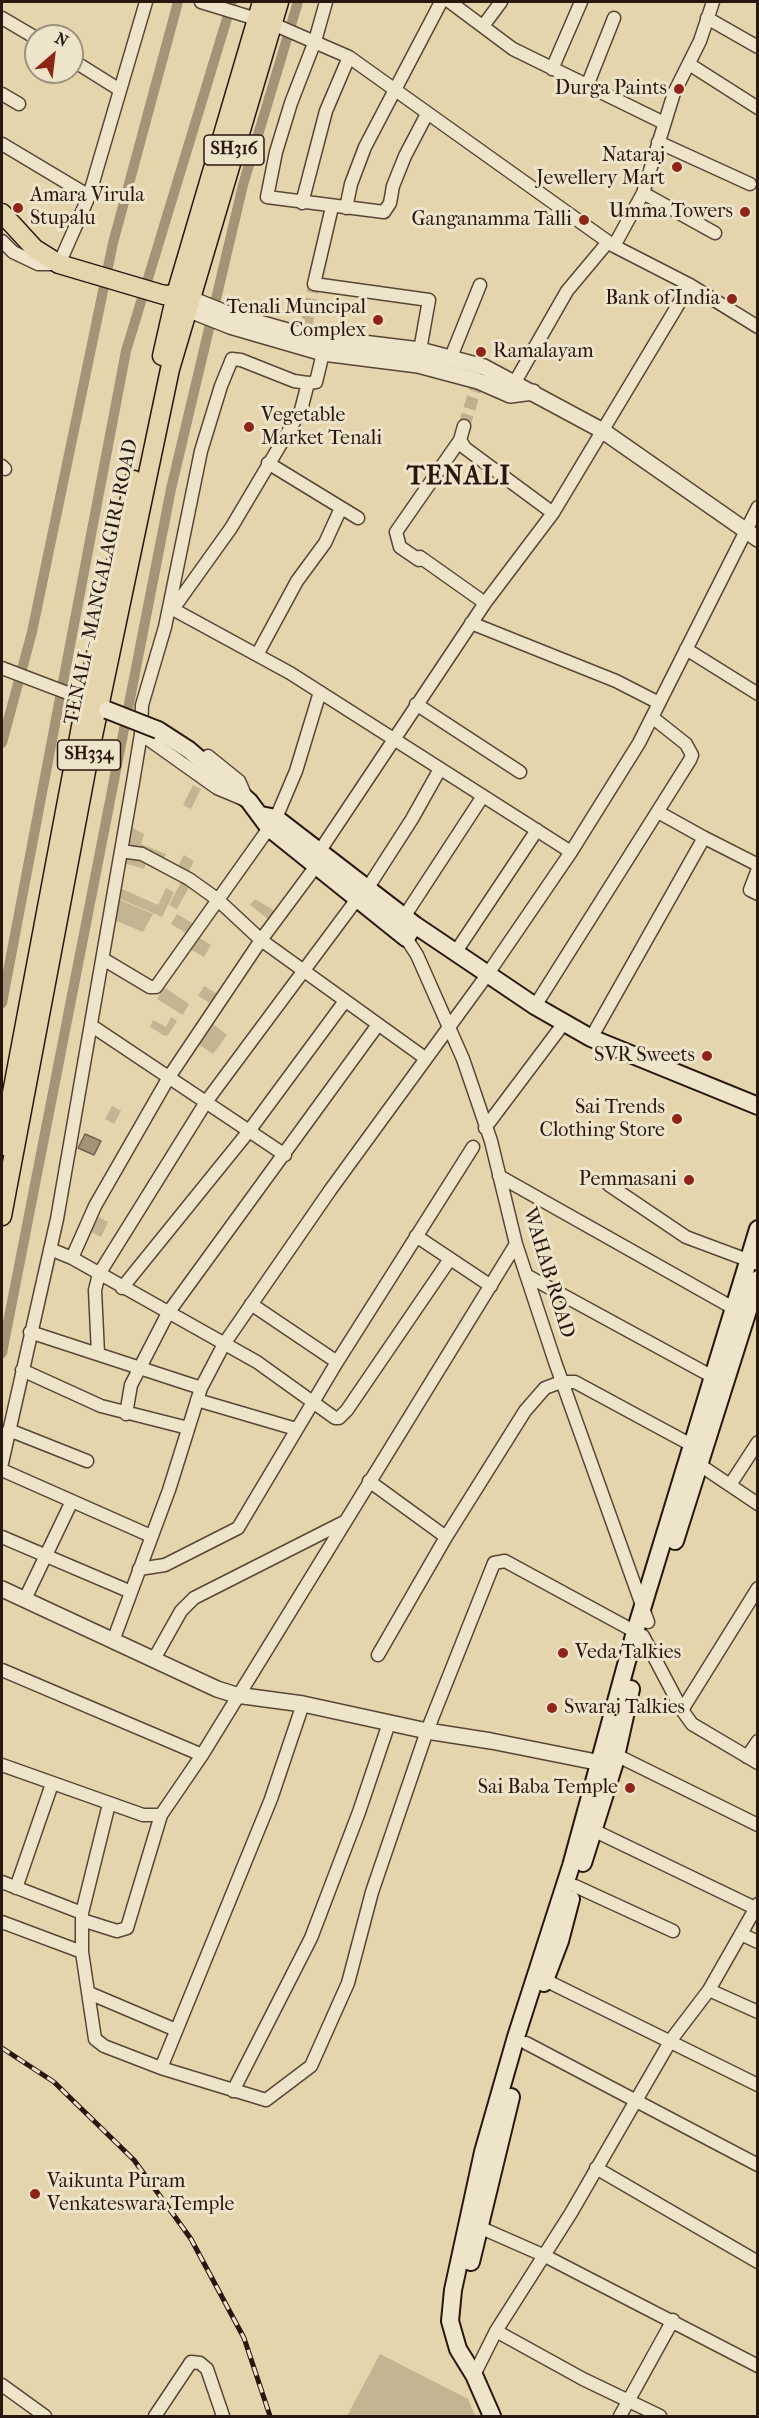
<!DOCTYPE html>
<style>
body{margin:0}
#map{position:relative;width:759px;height:2418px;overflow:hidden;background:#e4d5ad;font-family:"IM FELL French Canon",serif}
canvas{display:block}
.frame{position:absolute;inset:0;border:3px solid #28170f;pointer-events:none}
.north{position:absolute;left:24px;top:24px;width:60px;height:60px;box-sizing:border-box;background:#ede4ca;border:2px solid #9e927f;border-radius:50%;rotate:28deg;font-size:16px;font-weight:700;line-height:24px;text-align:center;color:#28170f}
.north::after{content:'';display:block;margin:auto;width:21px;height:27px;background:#8f2418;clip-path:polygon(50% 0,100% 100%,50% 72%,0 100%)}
</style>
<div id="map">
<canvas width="759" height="2418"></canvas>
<div class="frame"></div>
<div class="north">N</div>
</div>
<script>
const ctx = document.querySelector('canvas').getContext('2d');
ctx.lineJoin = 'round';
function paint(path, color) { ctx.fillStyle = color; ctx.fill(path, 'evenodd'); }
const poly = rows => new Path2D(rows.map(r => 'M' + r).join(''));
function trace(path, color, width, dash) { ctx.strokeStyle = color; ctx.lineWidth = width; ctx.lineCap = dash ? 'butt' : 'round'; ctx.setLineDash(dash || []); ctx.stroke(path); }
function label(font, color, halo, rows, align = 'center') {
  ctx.font = font + ' "IM FELL French Canon",serif'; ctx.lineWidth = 6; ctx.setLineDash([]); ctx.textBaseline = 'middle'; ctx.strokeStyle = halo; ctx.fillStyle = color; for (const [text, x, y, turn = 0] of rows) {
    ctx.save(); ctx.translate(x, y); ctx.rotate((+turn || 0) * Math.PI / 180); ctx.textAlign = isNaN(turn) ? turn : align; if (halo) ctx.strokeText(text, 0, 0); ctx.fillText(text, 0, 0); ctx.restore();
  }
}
const green = poly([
 [193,785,201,789,191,809,183,805],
 [133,828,144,834,141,844,166,854,162,863,127,850],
 [127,853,147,860,144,869,124,863],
 [184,855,194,861,188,873,176,870],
 [182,880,190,885,177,909,169,905],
 [120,888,158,905,166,888,174,892,162,917,116,897],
 [255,899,278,913,272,922,250,905],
 [120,900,153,914,143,932,112,919],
 [177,914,197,926,189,935,171,924],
 [195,935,211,945,204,957,188,948],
 [204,986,221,996,215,1006,198,996],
 [164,987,189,1004,183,1015,157,999],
 [171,1017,177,1021,168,1035,165,1036,150,1027,153,1020,166,1027],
 [212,1023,227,1035,213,1054,198,1044],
 [112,1106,121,1111,114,1124,105,1119],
 [97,1216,108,1222,101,1237,89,1231],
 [380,2354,468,2399,475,2416,347,2416]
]);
const water = poly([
 [85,1134,101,1141,94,1155,78,1148,85,1134]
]);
const canal = poly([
 [2,743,32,632,113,243,178,2],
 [2,1003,126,351,232,2],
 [2,1353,171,489,243,185,298,2]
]);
const minorTunnel = poly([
 [306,328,314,284],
 [464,426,478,381]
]);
const minor = poly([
 [201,2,273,24,349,57,614,246,690,285,758,327],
 [326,2,315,41,291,103,276,152,267,197,384,212,390,203,393,186,405,156,427,114],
 [450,2,513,49,664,123],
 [2,18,36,38],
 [707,18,758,47],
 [483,26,501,2],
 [72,60,120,90],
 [689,64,758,108],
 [552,69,581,2],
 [587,86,614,18],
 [2,94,19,104],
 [658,142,750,184],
 [2,144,89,196],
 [643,193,715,233],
 [302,203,326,111,349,57],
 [332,207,314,284,429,300,420,350],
 [346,208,351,184,365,147,441,2],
 [2,241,13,252,38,264,59,264,89,196,146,2],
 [614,246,643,193,674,93,700,41,713,2],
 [451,357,480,285],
 [515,382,567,291,608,242],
 [464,426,460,440,465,448,553,513],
 [268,463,358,518],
 [2,466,5,469],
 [420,557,485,603],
 [419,560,400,547,396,532,460,440],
 [169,607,290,673,571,852],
 [173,609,231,528,301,410,308,383],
 [471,623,616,681,659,703],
 [686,649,758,694],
 [257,655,297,581,325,543,341,508],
 [2,668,86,700],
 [416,704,520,772],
 [141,734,217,788,243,799],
 [208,756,239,781,246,797],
 [276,818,296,771,320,692],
 [703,837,758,865],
 [121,851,142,854,189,879,217,899,261,940,425,1058],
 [319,852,485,603,553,513,690,285],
 [758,869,750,890,758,894],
 [367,889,412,819,440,769],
 [404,917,483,796],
 [406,938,417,955,463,1059,491,1141,516,1244,555,1362,648,1622],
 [455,953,537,830],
 [103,959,150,987,156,987,269,828],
 [535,1006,690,760,692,755,686,744,652,717],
 [92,1026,285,1155],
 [591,1038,701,843,703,837,658,812],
 [485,1128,564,1023],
 [499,1176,735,1309],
 [609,1185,686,1237,758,1264],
 [416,1236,491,1286],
 [50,1249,72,1258,257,1362,335,1418,339,1418,347,1410,450,1259],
 [72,1258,95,1206,169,1077,261,940,316,866],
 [526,1275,713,1377],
 [122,1288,249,1131,345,1001],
 [251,1304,337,1362],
 [30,1332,201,1388],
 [98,1354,95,1290,99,1274,206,1102,357,899],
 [22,1370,101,1406,188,1428],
 [197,1400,296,1429],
 [126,1414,131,1385,168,1313,377,1026],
 [9,1430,87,1461],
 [694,1461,758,1504],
 [2,1463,57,1219,133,782,141,734,142,705,165,627,201,451,221,386,232,359,241,360,294,381,308,383,316,382,323,353],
 [2,1470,151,1536],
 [369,1481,446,1537],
 [730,1485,758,1442],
 [2,1537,131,1592],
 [139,1569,165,1565,238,1528,337,1362,473,1147],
 [25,1599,72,1501],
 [113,1641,169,1490,201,1388,224,1344,331,1189,487,975,571,852,639,743,758,507],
 [378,1655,446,1537,525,1411,545,1388,561,1382,575,1382,697,1448],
 [154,1659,181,1611,194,1598,344,1522],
 [2,1670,202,1755],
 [682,1710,758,1588],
 [616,1755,758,1825],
 [747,1757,758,1741],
 [2,1765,143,1815,161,1815,202,1755,516,1244],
 [109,1804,82,1913,82,1952,95,2039,104,2046,161,2068,266,2100,311,2066,348,1983,372,1892,427,1731,494,1563,505,1561,643,1636,682,1710,692,1724,758,1763],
 [593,1830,755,1908],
 [2,1882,82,1913],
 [575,1886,673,1931],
 [16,1888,52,1784],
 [82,1920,117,1931,127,1928,161,1815],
 [2,1922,82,1952],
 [741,1934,758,1942],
 [545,1980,758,2085],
 [709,1990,758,2012],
 [89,1993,176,2030],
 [526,2043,758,2165],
 [161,2068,271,1799,303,1704],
 [233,2091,311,1938,359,1812,389,1723],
 [596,2168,758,2262],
 [479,2227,545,2256,758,2366],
 [496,2331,583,2379,660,2416],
 [474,2375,496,2331,571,2213,671,2040,709,1990,758,1904],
 [2,2385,45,2416],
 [155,2416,191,2362,200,2363,207,2369,223,2416],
 [620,2416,673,2320]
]);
const tertiary = poly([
 [191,299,231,315,305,336,420,350,484,367,603,431,758,539],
 [187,309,230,326,323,353,418,365,478,381,510,395,533,392],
 [2,1589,217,1689,236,1695,303,1704,427,1731,491,1741,611,1765]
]);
const secondary = poly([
 [158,730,189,750,249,801,269,828,406,938,415,925],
 [261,815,276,818,415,925,535,1006,591,1038,758,1106],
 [675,1541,758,1279],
 [583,1863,614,1765,631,1689],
 [544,1983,560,1941,571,1899],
 [471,2262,511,2097],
 [492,2416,474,2375,458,2349,450,2321,453,2290,483,2152,516,2037,571,1866,635,1632,758,1229]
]);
const primary = poly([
 [2,213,35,249,59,264,164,295,176,294,187,297],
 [162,356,176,294,262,2],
 [2,1146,86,700,134,480],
 [2,1216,90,750,170,369,279,2]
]);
const rail = poly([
 [2,2048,54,2082,134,2160,191,2239,244,2338,270,2416]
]);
const secondaryBridge = poly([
 [107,710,158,730]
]);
const markers = [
 [679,89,6,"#8f2418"],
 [677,167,6,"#8f2418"],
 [18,208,6,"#8f2418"],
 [745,212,6,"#8f2418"],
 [584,220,6,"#8f2418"],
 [732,299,6,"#8f2418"],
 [378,320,6,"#8f2418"],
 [481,352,6,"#8f2418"],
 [249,427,6,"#8f2418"],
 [707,1056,6,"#8f2418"],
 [677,1119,6,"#8f2418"],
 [689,1180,6,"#8f2418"],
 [563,1653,6,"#8f2418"],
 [552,1708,6,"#8f2418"],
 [630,1788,6,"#8f2418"],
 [35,2194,6,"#8f2418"]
];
const shields = [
 [234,150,60],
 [89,755,63]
];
const shieldNames = [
 ["SH316",234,150],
 ["SH334",89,755]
];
const poiNames = [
 ["Durga Paints",667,89],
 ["Nataraj",665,156],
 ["Jewellery Mart",665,179],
 ["Amara Virula",30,196,"left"],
 ["Stupalu",30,219,"left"],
 ["Umma Towers",733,212],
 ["Ganganamma Talli",572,220],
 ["Bank of India",720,299],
 ["Tenali Muncipal",366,308],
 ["Complex",366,331],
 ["Ramalayam",493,352,"left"],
 ["Vegetable",261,416,"left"],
 ["Market Tenali",261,439,"left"],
 ["SVR Sweets",695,1056],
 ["Sai Trends",665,1108],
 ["Clothing Store",665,1131],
 ["Pemmasani",677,1180],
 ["Veda Talkies",575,1653,"left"],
 ["Swaraj Talkies",564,1708,"left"],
 ["Sai Baba Temple",618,1788],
 ["Vaikunta Puram",47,2182,"left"],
 ["Venkateswara Temple",47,2205,"left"]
];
const streetNames = [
 ["TENALI - MANGALAGIRI ROAD",102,582,-78],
 ["WAHAB ROAD",548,1273,73]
];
const districtNames = [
 ["TENALI",459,478]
];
paint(green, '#c4b592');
paint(water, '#a49477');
trace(water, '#72624d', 1.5);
trace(canal, '#a49477', 10);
trace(minorTunnel, '#beaf8d', 12, [12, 6]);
trace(minor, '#574636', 15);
trace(tertiary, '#574636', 18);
trace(secondary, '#28170f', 20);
trace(primary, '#28170f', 21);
trace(minor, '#ede4ca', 12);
trace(tertiary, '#ede4ca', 15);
trace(secondary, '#ede4ca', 16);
trace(primary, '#e4d5ad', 18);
trace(rail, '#28170f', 5);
trace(rail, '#ede4ca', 3, [9]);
trace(secondaryBridge, '#28170f', 20, []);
trace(secondaryBridge, '#ede4ca', 16);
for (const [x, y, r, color] of markers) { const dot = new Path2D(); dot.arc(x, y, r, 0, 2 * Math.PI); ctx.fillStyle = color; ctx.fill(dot); trace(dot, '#ede4ca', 2); }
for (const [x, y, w] of shields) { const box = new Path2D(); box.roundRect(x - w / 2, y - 15, w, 30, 4.5); ctx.fillStyle = '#ede4ca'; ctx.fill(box); trace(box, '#28170f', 1.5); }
label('bold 18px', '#28170f', null, shieldNames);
label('20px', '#28170f', '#ede4ca', poiNames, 'right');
label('20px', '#28170f', '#ede4ca', streetNames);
ctx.letterSpacing = '1.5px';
label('bold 26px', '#28170f', '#ede4ca', districtNames);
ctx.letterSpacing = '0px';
</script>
